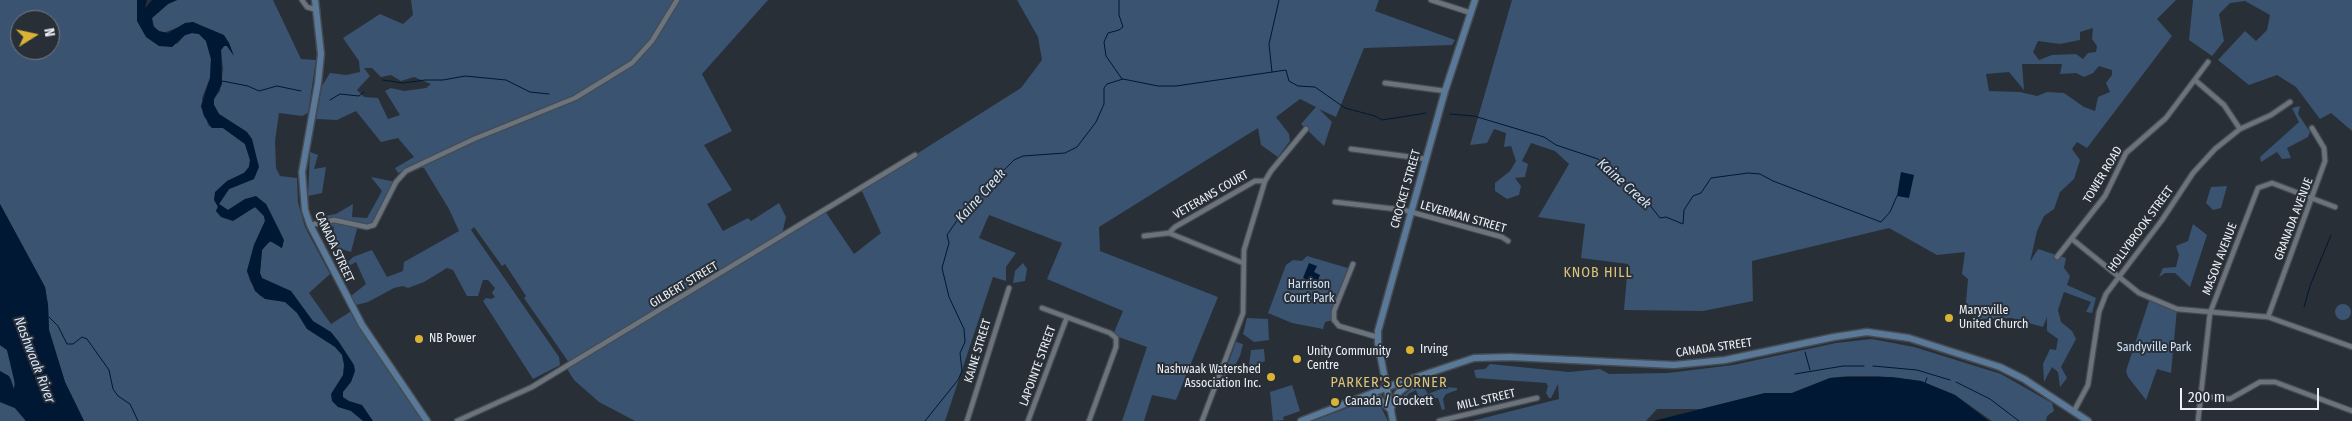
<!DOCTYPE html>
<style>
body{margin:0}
#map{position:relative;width:2352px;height:421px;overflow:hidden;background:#292f37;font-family:"Fira Sans Condensed",sans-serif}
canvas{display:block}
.north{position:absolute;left:10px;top:10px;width:50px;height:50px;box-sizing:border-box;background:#292f37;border:1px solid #777c83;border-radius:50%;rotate:80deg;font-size:14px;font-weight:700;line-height:20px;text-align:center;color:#ecf0f6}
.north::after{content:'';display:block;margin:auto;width:18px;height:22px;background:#dab334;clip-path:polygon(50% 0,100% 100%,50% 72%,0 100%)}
.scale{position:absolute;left:2180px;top:388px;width:139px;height:22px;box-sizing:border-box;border:2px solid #ecf0f6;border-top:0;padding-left:6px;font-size:15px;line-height:18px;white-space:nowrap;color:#ecf0f6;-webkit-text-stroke:4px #292f37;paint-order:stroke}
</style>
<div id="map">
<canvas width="2352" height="421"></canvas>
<div class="north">N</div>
<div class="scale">200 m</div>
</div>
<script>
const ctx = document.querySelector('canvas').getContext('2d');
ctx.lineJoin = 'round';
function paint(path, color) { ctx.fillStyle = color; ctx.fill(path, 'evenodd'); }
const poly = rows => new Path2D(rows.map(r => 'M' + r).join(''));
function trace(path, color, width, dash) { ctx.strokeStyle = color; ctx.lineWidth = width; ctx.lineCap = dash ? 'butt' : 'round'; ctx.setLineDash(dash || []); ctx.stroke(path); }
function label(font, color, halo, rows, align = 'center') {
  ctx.font = font + ' "Fira Sans Condensed",sans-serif'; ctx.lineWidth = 4; ctx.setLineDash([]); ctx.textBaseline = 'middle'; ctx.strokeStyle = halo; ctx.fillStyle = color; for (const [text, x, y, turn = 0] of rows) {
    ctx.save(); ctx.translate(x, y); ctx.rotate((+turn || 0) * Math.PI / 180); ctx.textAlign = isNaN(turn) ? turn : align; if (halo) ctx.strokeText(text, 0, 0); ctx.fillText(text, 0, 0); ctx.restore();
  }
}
const green = poly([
 [0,0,137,0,137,21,177,44,185,35,192,33,199,34,206,41,211,59,210,78,202,98,208,125,212,128,223,128,245,144,250,160,249,167,244,173,227,181,216,211,226,219,256,207,264,216,265,221,254,245,247,271,250,281,260,296,285,302,262,279,260,273,262,250,267,243,274,241,281,248,283,245,280,232,266,204,245,199,228,210,219,204,229,189,254,179,247,132,219,114,214,105,214,99,220,91,223,69,221,50,224,46,227,46,232,53,229,43,193,22,163,33,155,29,152,18,168,4,177,0,273,0,301,59,316,60,308,113,302,116,279,113,275,141,276,168,280,176,297,178,298,202,305,227,330,274,309,293,331,324,353,310,427,421,84,421,65,382,49,330,48,305,45,287,0,204],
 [20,20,50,20,50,50,20,50],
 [411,0,768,0,702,74,732,131,704,145,732,190,707,204,723,231,748,218,751,221,779,203,786,217,783,230,785,235,825,211,854,254,881,233,861,189,1021,88,1042,60,1038,37,1017,0,1379,0,1375,11,1455,40,1452,45,1364,48,1336,117,1319,109,1332,122,1324,146,1301,124,1316,107,1300,99,1276,117,1289,134,1290,141,1278,157,1261,145,1258,128,1099,227,1100,251,1218,297,1176,400,1152,395,1144,421,1122,421,1147,347,1113,335,1123,311,1047,279,1062,243,989,215,979,238,1016,253,1006,267,1006,281,993,277,945,421,635,421,599,402,574,380,566,367,570,364,524,298,526,296,505,264,502,266,474,227,471,230,559,357,560,365,533,379,483,301,486,298,491,299,495,297,492,293,495,288,488,280,483,280,478,296,467,296,453,270,447,268,424,282,408,288,403,286,394,288,368,302,356,305,351,296,366,284,356,262,338,272,353,257,372,250,387,277,403,271,404,262,459,231,449,209,424,168,415,166,398,173,395,168,414,157,398,138,381,142,356,111,337,120,316,119,322,86,330,73,346,75,360,72,359,61,343,38,380,14,403,24,413,15],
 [364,68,372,68,381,77,391,75,401,81,414,77,431,84,426,88,404,91,391,88,385,91,400,115,388,119,378,98,364,97,357,90,370,76],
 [1512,0,2176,0,2157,19,2172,36,2087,148,2077,142,2072,149,2080,160,2074,179,2060,192,2054,209,2044,216,2037,231,2030,262,2038,249,2066,258,2064,268,2070,276,2067,285,2096,298,2092,313,2086,312,2091,302,2064,292,2058,310,2061,322,2072,331,2076,339,2061,367,2067,378,2060,387,2058,372,2052,367,2044,382,2043,364,2050,349,2056,350,2058,339,2047,331,2047,317,2043,327,2012,318,1980,319,1965,314,1968,279,1962,274,1965,252,1937,255,1889,228,1752,261,1753,301,1703,311,1624,310,1628,264,1581,258,1585,224,1538,217,1569,164,1555,151,1531,143,1522,161,1528,164,1525,177,1515,178,1521,186,1519,195,1507,199,1495,191,1495,183,1510,171,1516,161,1511,146,1504,147,1506,133,1494,129,1487,143,1470,145],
 [2093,28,2092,39,2097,46,2096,52,2088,53,2083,59,2076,54,2052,55,2039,60,2033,52,2038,41,2060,44,2080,40,2080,32],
 [2022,64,2062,64,2060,74,2076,73,2084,77,2093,73,2099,66,2112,70,2112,75,2106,83,2110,92,2098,97,2095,111,2084,107,2064,93,2047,92,2037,96,2020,92,1989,91,1986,74,2009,72,2024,90],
 [2193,0,2352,0,2352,131,2331,113,2320,119,2296,87,2277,75,2249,85,2218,60,2245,31,2256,41,2267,30,2270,15,2245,1,2230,3,2219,14,2224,41,2212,56,2189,40],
 [2300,106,2298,114,2310,132,2308,137,2287,148,2291,158,2282,159,2277,152,2261,162,2260,157,2299,122,2292,108],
 [310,152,318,155,314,169,326,167,322,193,308,196],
 [371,177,396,182,374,225,358,225,351,252,331,246,334,227,318,225,325,216,336,214,353,204,352,217,367,218,382,191],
 [2227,186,2221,208,2213,210,2206,203,2211,187],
 [2193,224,2207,235,2190,287,2175,273,2165,273,2159,277,2163,268,2176,267,2179,255,2176,246,2188,241],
 [1307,256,1351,269,1334,311,1334,320,1325,322,1323,329,1292,323,1268,313,1286,265,1293,260,1302,261],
 [1023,263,1027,269,1025,281,1013,283,1015,271],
 [2150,298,2177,309,2171,373,2157,369,2146,400,2128,377,2126,371],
 '2335 312a8 8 0 1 1 16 0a8 8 0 1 1-16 0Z',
 [1247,318,1268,319,1269,340,1254,342,1243,334],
 [1872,339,1914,347,2001,374,2052,403,2054,411,2047,416,2046,421,1992,421,1955,395,1921,381,1878,376,1848,376,1830,378,1792,393,1765,393,1701,409,1657,409,1646,421,1472,421,1559,399,1558,384,1551,398,1549,398,1546,393,1548,386,1546,383,1476,378,1474,370,1485,369,1490,364,1569,372,1600,369,1609,374,1668,373,1733,365,1836,343],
 [1236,342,1243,344,1240,356,1231,373,1223,377],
 [0,345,7,350,15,376,14,390,11,379,0,371],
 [1264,349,1265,361,1256,365,1249,365,1251,350],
 [1420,381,1428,394,1446,387,1457,388,1457,390,1446,394,1443,399,1445,409,1442,410,1438,398,1430,398,1428,406,1422,407,1416,390,1408,394,1405,401,1403,396],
 [1292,385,1300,411,1283,417,1284,420,1273,421,1270,392],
 [1371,399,1380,405,1388,421,1313,421],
 [0,402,15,408,26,421,0,421]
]);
const water = poly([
 [137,0,147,0,145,8,152,0,177,0,168,4,152,18,153,26,159,31,168,33,185,23,193,22,224,35,229,43,234,56,227,46,224,46,221,50,222,84,214,99,214,105,219,114,247,132,252,139,259,167,254,179,229,189,219,204,228,210,245,199,256,196,266,204,284,240,282,248,270,241,262,250,260,273,262,278,291,291,313,321,331,332,339,342,354,365,355,371,351,382,343,392,343,397,349,401,362,405,373,421,363,421,351,411,338,407,332,401,331,394,343,375,344,365,342,355,335,347,307,329,297,313,285,302,265,299,255,291,247,271,254,245,265,221,264,216,255,207,233,221,221,217,216,211,218,207,214,200,215,192,227,181,244,173,249,167,250,160,245,144,223,128,212,128,204,116,201,106,210,78,211,59,206,41,199,34,192,33,185,35,172,47,159,46,146,37,137,21],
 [1901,172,1914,175,1909,198,1897,196],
 [0,204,45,287,48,305,49,330,65,382,84,421,26,421,15,408,0,402,0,371,9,376,14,389,15,384,7,350,0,345],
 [1309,263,1317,266,1314,272,1320,275,1317,283,1303,278],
 [1843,377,1892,377,1921,381,1955,395,1989,421,1653,421,1765,393,1792,393,1830,378]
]);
const stream = poly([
 [1119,0,1119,15,1123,27,1119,30,1108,33,1104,42,1106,56,1122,79],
 [1272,72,1269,44,1279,0],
 [383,80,403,83,425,80,443,80,465,76,506,80,530,92,549,94],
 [222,81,248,86,259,91,277,86,301,91],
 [330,100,340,94,359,96,364,92],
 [1450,114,1474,116,1544,137,1556,145,1598,159,1645,199,1660,218,1666,217,1683,224,1684,210,1693,196,1701,193,1711,178,1748,173,1760,174,1773,181,1881,222,1890,212,1897,196],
 [2304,307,2310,286,2331,235],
 [49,317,58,326,67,344,73,344,82,337,87,339,109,370,113,389,118,396,130,404,138,421],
 [1805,352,1810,370],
 [1873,366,1917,370,1950,380],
 [1795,374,1843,366,1864,366],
 [1956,382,1990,399,2019,421],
 [1925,383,1927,378],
 [925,421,958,380,962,371,960,353,965,342,964,329,949,297,942,268,949,243,947,235,965,209,1014,160,1023,156,1065,153,1077,147,1096,122,1104,104,1104,88,1107,84,1123,79,1158,86,1176,86,1286,70,1289,81,1298,86,1315,87,1345,108,1375,116,1382,120,1426,113]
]);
const street = poly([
 [302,0,307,7,317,10],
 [1431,0,1471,13],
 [2195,80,2224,105,2240,129],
 [1385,83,1445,91],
 [1351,149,1426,159],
 [1335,202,1404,210,1502,237,1508,241],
 [310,225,334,220,367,227,374,225,396,182,406,171,474,139,575,98,632,63,652,41,677,0],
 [1144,236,1169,233],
 [2072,239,2139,293,2177,309,2268,317,2352,347],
 [2057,257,2105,196,2126,153,2166,118,2208,62],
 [1243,263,1169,233,1175,227,1255,181,1265,181],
 [1353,264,1334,311,1334,320,1339,326,1377,337],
 [1042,308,1110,333,1116,338,1116,347,1089,421],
 [2268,317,2325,161,2324,148,2312,128],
 [2200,396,2230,399,2260,382,2275,382,2352,411],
 [2074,411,2088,385,2099,312,2106,294,2162,220,2193,173,2215,149,2240,129,2271,115,2290,102],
 [457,421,532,387,915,155],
 [967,421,1009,288],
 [1028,421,1067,317],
 [1202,421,1243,313,1244,250,1265,181,1271,171,1306,129],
 [1439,421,1537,398],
 [2198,421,2210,313,2258,188,2272,183,2335,207]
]);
const secondary = poly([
 [315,0,321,54,318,83,302,172,305,210,310,225,362,325,427,421],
 [1369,395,1379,399,1391,410],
 [1391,408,1398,393,1414,380],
 [1301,421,1393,385,1474,358,1510,357,1674,365,1725,360,1834,337,1867,332,1909,338,2000,367,2024,379,2088,421],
 [1393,421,1378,343,1378,331,1445,91,1475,0]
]);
const markers = [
 [1949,318,5,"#dab334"],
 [419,339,5,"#dab334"],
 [1410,350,5,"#dab334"],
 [1297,359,5,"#dab334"],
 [1271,377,5,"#dab334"],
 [1335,402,5,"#dab334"]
];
const streetNames = [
 ["TOWER ROAD",2103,175,-59],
 ["CROCKET STREET",1406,189,-74],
 ["VETERANS COURT",1211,195,-30],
 ["LEVERMAN STREET",1463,217,16],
 ["GRANADA AVENUE",2294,219,-69],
 ["HOLLYBROOK STREET",2141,229,-54],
 ["CANADA STREET",334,247,65],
 ["MASON AVENUE",2220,259,-69],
 ["GILBERT STREET",684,285,-31],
 ["CANADA STREET",1714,348,-8],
 ["KAINE STREET",978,351,-73],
 ["LAPOINTE STREET",1038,366,-70],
 ["MILL STREET",1486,400,-13]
];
const parkNames = [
 ["Harrison",1309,285],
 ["Court Park",1309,299],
 ["Sandyville Park",2154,348]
];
const poiNames = [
 ["Marysville",1959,311],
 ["United Church",1959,325],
 ["NB Power",429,339],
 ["Irving",1420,350],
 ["Unity Community",1307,352],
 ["Centre",1307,366],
 ["Nashwaak Watershed",1261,370,"right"],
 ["Association Inc.",1261,384,"right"],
 ["Canada / Crockett",1345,402]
];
const waterNames = [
 ["Kaine Creek",1624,184,42],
 ["Kaine Creek",981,196,-48],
 ["Nashwaak River",34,360,69]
];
const neighbourhoodNames = [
 ["KNOB HILL",1598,273],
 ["PARKER'S CORNER",1389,383]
];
paint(green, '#395371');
paint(water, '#001833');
trace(stream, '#001833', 1);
trace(street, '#464b52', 7);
trace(secondary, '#464b52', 9);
trace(street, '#6b737c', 4.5);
trace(secondary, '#5a7999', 6);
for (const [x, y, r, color] of markers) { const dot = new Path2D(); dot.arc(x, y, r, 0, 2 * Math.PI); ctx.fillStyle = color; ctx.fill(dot); trace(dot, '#292f37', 2); }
label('12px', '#ecf0f6', '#292f37', streetNames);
label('12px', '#d0e3fa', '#292f37', parkNames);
label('12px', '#ecf0f6', '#292f37', poiNames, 'left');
label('italic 14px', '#d2e5fc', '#292f37', waterNames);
ctx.letterSpacing = '1px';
label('14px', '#dec478', '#292f37', neighbourhoodNames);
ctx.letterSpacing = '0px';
</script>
